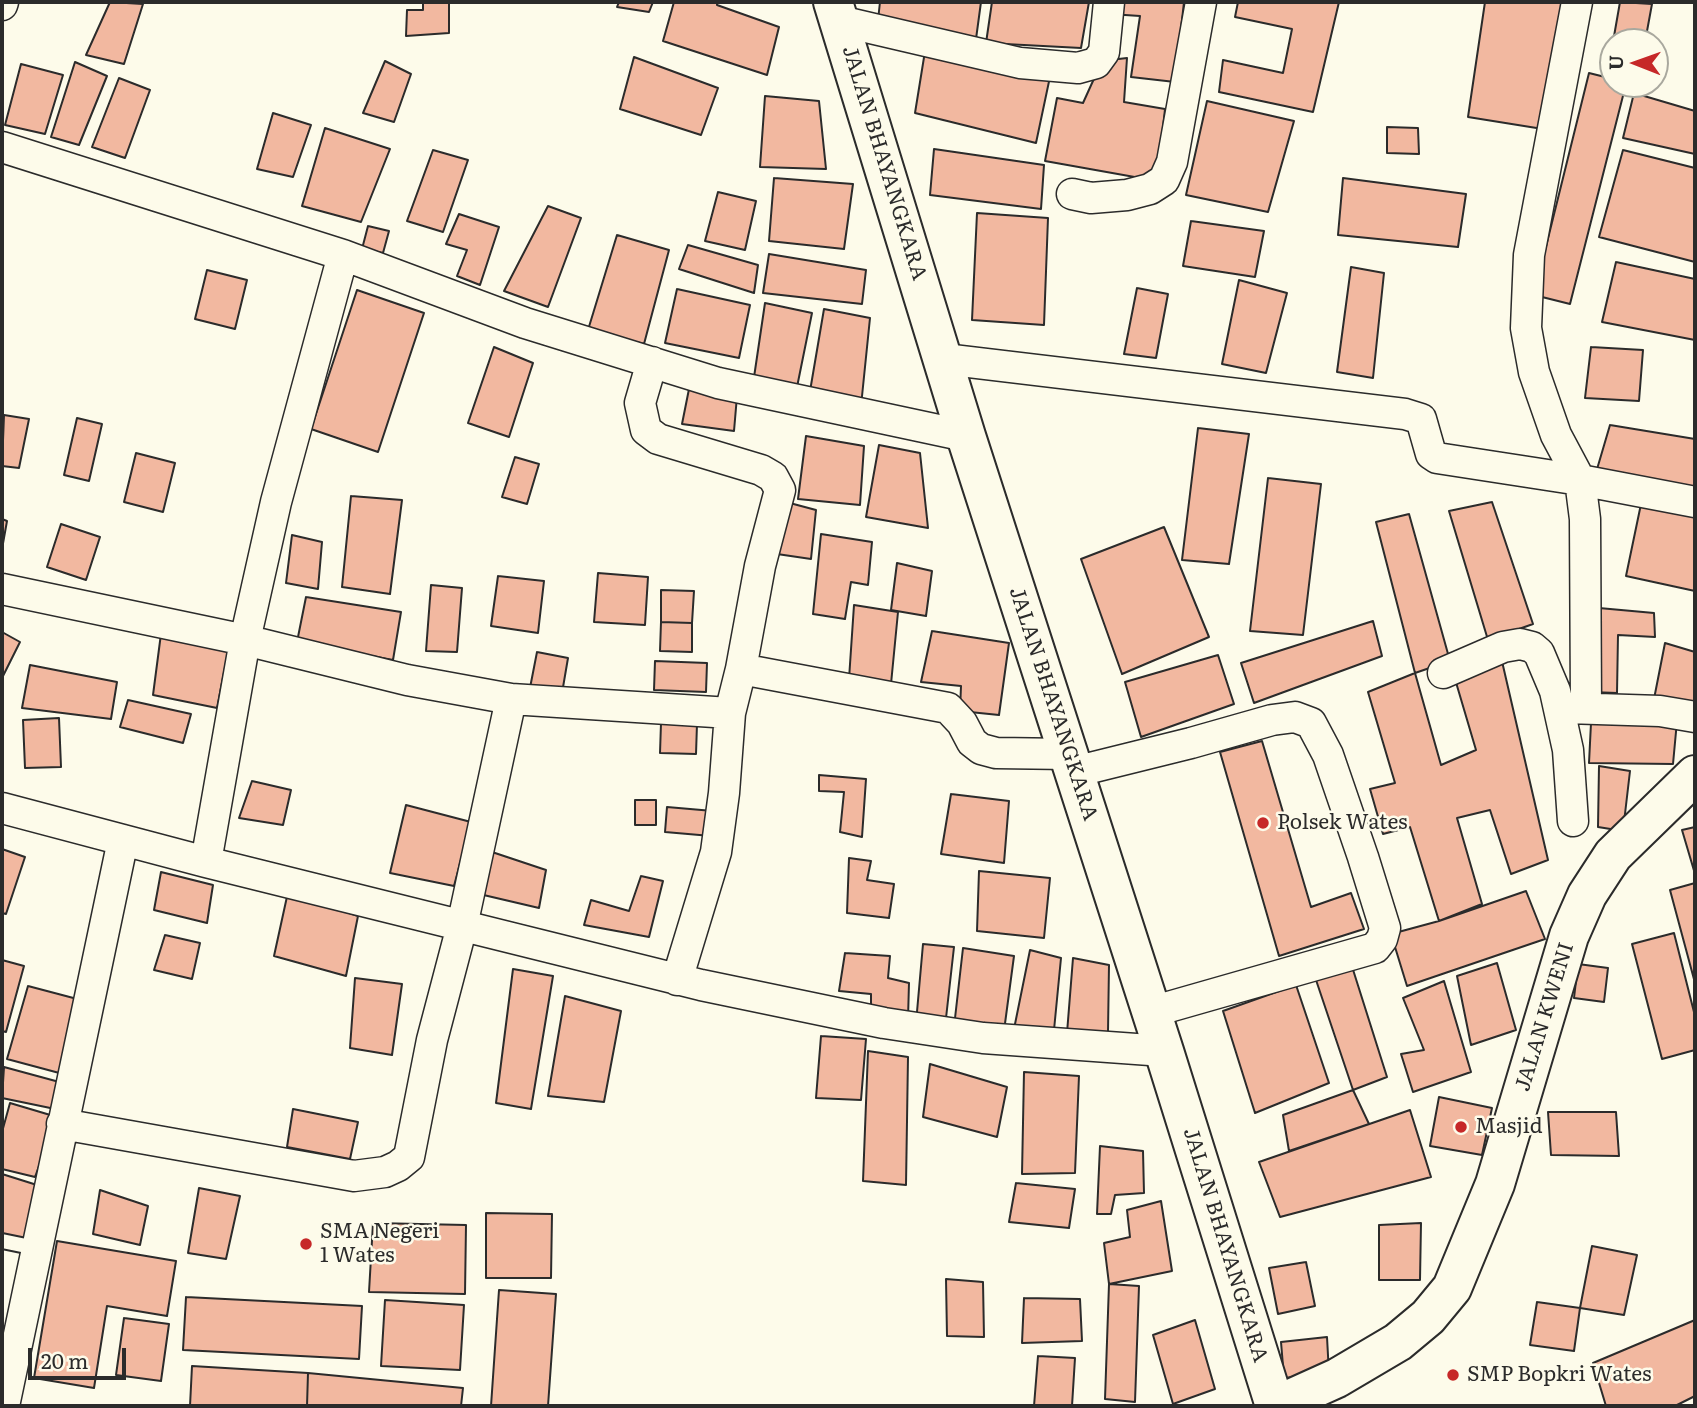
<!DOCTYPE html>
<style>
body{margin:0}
#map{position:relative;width:1697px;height:1408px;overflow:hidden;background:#fdfbea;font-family:Literata,serif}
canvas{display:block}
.frame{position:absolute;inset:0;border:4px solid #2b2b2b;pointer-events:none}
.north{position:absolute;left:1599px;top:28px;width:70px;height:70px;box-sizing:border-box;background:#fdfbea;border:2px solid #a9a89e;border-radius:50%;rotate:271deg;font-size:19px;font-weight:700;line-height:28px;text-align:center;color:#2b2b2b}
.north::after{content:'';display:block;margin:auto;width:24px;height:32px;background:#c62828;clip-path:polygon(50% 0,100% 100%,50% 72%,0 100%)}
.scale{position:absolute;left:28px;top:1348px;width:98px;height:32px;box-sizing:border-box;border:4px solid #2b2b2b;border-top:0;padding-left:9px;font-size:21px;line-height:24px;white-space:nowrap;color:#2b2b2b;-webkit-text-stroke:5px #fdfbea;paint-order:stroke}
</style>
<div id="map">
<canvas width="1697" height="1408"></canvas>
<div class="frame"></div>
<div class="north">U</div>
<div class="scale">20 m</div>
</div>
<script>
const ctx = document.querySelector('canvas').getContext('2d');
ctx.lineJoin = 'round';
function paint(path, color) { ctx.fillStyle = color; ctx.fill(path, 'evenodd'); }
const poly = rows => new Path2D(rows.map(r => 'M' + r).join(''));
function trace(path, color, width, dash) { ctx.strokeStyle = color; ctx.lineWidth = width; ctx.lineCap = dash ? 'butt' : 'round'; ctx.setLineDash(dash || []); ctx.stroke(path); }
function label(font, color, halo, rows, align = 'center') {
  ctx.font = font + ' Literata,serif'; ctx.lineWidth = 5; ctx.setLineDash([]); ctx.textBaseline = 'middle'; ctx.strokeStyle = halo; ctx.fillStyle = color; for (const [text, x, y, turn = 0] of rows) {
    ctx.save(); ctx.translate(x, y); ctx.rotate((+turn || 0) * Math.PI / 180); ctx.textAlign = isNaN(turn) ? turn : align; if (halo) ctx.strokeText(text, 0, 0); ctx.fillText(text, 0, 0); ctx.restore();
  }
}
const building = poly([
 [110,2,143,4,124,64,86,55,110,2],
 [423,2,449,2,449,33,406,36,407,10,423,10,423,2],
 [619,2,653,2,649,12,617,7,619,2],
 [674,2,717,2,717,5,779,27,767,75,663,41,674,2],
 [880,2,981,2,976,39,878,20,880,2],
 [992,2,1089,2,1081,48,986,43,992,2],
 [1112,2,1184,2,1175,82,1131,77,1140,16,1110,14,1112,2],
 [1238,2,1339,2,1313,112,1219,92,1223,60,1283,73,1292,29,1235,17,1238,2],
 [1485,2,1568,2,1549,130,1468,117,1485,2],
 [1620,2,1652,4,1645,42,1613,42,1620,2],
 [926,45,1051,72,1036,143,915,113,926,45],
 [634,57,718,88,701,135,620,109,634,57],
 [1127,58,1124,102,1165,109,1157,181,1045,161,1057,98,1083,103,1102,61,1127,58],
 [385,61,411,74,394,122,363,113,385,61],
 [75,62,107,76,79,145,51,137,75,62],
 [21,64,63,75,45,134,5,125,21,64],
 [1589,73,1613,79,1613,84,1626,84,1570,304,1534,295,1589,73],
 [119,78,150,90,125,158,92,147,119,78],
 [1634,93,1695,111,1695,154,1623,138,1634,93],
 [765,96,819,101,826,169,760,167,765,96],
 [1207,101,1294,121,1268,212,1186,195,1207,101],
 [273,113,311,125,293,177,257,169,273,113],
 [1387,127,1418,128,1419,154,1387,153,1387,127],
 [325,128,390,149,361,222,302,206,325,128],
 [934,149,1044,165,1041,209,930,195,934,149],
 [433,150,468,160,443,232,407,221,433,150],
 [1623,150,1695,168,1695,262,1599,237,1623,150],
 [774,178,853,184,844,249,769,241,774,178],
 [1343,178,1466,194,1458,247,1338,235,1343,178],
 [718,192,756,201,745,250,705,241,718,192],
 [548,206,581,218,548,307,504,291,548,206],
 [977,213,1048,218,1044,325,972,320,977,213],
 [459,214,499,227,480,285,457,276,467,250,446,244,459,214],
 [1191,221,1264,231,1255,277,1183,266,1191,221],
 [368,226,389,231,383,253,362,249,368,226],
 [617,235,669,250,644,344,588,330,617,235],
 [688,245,758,265,754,293,679,269,688,245],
 [769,254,866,270,862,304,763,293,769,254],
 [1616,262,1695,279,1695,340,1602,322,1616,262],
 [1351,267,1384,273,1373,378,1337,372,1351,267],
 [207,270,247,280,235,329,195,319,207,270],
 [1239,280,1287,293,1266,373,1222,364,1239,280],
 [1137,288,1168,294,1156,358,1124,354,1137,288],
 [677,289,750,305,739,358,665,343,677,289],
 [357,290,424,313,378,452,311,429,357,290],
 [765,303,812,313,796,392,753,384,765,303],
 [824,309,870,318,861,406,809,397,824,309],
 [494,347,533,363,509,437,468,423,494,347],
 [1591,347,1643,350,1639,401,1585,398,1591,347],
 [689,389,737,396,734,431,682,424,689,389],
 [4,415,29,419,19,468,2,466,4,415],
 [77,418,102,424,89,481,64,475,77,418],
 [1610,425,1695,439,1695,493,1595,476,1610,425],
 [1198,428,1249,434,1229,564,1182,560,1198,428],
 [806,436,864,446,860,505,798,499,806,436],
 [879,445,920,453,928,528,866,517,879,445],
 [136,453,175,463,163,512,124,502,136,453],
 [515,457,539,464,527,504,502,497,515,457],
 [1268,478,1321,484,1303,635,1250,631,1268,478],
 [351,496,402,500,390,594,342,587,351,496],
 [786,502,816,510,811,559,777,554,786,502],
 [1492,502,1533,624,1488,640,1449,511,1492,502],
 [1641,504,1695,513,1695,591,1626,576,1641,504],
 [1409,514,1450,661,1415,673,1376,522,1409,514],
 [2,519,7,521,2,549,2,519],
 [61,524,100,537,86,580,47,567,61,524],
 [1164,527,1209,637,1122,674,1081,559,1164,527],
 [821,534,872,542,868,585,851,582,845,619,813,614,821,534],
 [292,535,322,542,318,589,286,583,292,535],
 [897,563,932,571,926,616,891,610,897,563],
 [598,573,648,577,645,625,594,622,598,573],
 [498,576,544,581,538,633,491,626,498,576],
 [431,585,462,588,457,652,426,651,431,585],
 [661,590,694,591,692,623,661,622,661,590],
 [306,597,401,612,393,660,297,642,306,597],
 [854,605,898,612,891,684,849,679,854,605],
 [1588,607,1654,613,1655,637,1618,635,1617,693,1590,692,1588,607],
 [1373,621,1382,656,1254,703,1241,663,1373,621],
 [661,622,692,623,692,652,660,651,661,622],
 [162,626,230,642,217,708,153,695,162,626],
 [932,631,1009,643,999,715,960,711,961,686,921,682,932,631],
 [2,632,20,642,2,678,2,632],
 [1665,643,1695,652,1695,704,1654,699,1665,643],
 [537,652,568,658,561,699,529,693,537,652],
 [1218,655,1234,704,1141,737,1125,682,1218,655],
 [1501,657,1548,860,1511,874,1490,810,1457,818,1482,904,1439,921,1410,827,1383,834,1370,789,1395,783,1368,692,1415,673,1441,765,1476,750,1455,679,1501,657],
 [655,661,707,663,706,692,654,690,655,661],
 [30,665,117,682,111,719,22,708,30,665],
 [128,700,191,714,183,743,120,727,128,700],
 [59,718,61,767,25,768,23,720,59,718],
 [1677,721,1673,764,1589,763,1591,723,1677,721],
 [661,723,697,724,696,754,660,753,661,723],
 [1262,741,1311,907,1351,893,1364,929,1279,956,1220,752,1262,741],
 [1599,766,1630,771,1623,831,1598,827,1599,766],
 [819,775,866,779,862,837,840,832,844,792,819,791,819,775],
 [252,781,291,790,283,825,239,818,252,781],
 [951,794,1009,801,1004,863,941,854,951,794],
 [635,800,656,800,656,825,635,825,635,800],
 [406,805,471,822,454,886,390,873,406,805],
 [667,807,713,811,711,836,665,832,667,807],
 [1695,827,1695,874,1682,830,1695,827],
 [2,849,25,857,6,914,2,913,2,849],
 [483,849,546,870,539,908,475,893,483,849],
 [849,858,871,861,867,880,894,884,889,918,847,913,849,858],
 [979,871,1050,878,1044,938,977,931,979,871],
 [161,872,213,885,207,923,154,910,161,872],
 [641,876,663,881,649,937,584,925,591,900,629,911,641,876],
 [1695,883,1695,983,1670,890,1695,883],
 [1526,891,1545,939,1407,986,1391,934,1439,921,1526,891],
 [288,892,358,916,346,976,274,956,288,892],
 [1674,933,1695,1016,1695,1050,1662,1059,1632,944,1674,933],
 [165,935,200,943,192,979,154,970,165,935],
 [923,944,954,947,945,1027,916,1023,923,944],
 [963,948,1014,956,1004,1031,954,1027,963,948],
 [1030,950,1061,958,1054,1030,1014,1029,1030,950],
 [845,953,890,956,888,978,909,983,908,1019,871,1014,871,994,839,991,845,953],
 [1349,957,1387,1077,1353,1090,1314,974,1349,957],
 [1073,958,1109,965,1108,1032,1067,1033,1073,958],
 [2,960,24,966,6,1032,2,1031,2,960],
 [1497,963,1516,1030,1471,1045,1457,976,1497,963],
 [1578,964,1608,968,1604,1002,1574,998,1578,964],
 [513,969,553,976,531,1109,496,1103,513,969],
 [355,978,402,984,392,1055,350,1048,355,978],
 [1444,981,1471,1072,1413,1092,1401,1054,1424,1050,1403,998,1444,981],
 [1296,985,1329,1083,1255,1113,1223,1011,1296,985],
 [28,986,81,1000,63,1074,7,1059,28,986],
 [565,996,621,1011,604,1102,548,1096,565,996],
 [821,1036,866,1039,861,1100,816,1098,821,1036],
 [868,1051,908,1057,906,1185,863,1181,868,1051],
 [930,1064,1007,1087,997,1137,923,1117,930,1064],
 [4,1067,63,1083,60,1110,2,1098,4,1067],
 [1024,1072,1079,1076,1075,1173,1022,1174,1024,1072],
 [1353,1090,1369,1124,1289,1151,1283,1115,1353,1090],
 [1439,1097,1492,1108,1482,1155,1430,1146,1439,1097],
 [10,1103,57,1117,35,1177,2,1169,2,1132,10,1103],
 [293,1109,358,1122,350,1159,287,1147,293,1109],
 [1410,1110,1431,1177,1280,1217,1259,1162,1410,1110],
 [1548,1112,1616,1112,1619,1156,1551,1155,1548,1112],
 [1100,1146,1143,1151,1144,1193,1115,1195,1111,1214,1097,1214,1100,1146],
 [2,1174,37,1185,25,1243,2,1238,2,1174],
 [1016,1183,1075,1189,1069,1228,1009,1222,1016,1183],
 [199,1188,240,1196,226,1259,188,1253,199,1188],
 [100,1190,148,1206,140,1245,93,1234,100,1190],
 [1161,1201,1172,1271,1109,1284,1104,1243,1130,1237,1127,1210,1161,1201],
 [486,1213,552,1214,551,1278,486,1278,486,1213],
 [373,1223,466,1225,465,1294,369,1292,373,1223],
 [1421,1223,1420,1280,1379,1280,1379,1225,1421,1223],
 [57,1241,176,1261,167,1316,107,1306,94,1388,34,1378,57,1241],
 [1592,1246,1637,1255,1624,1315,1580,1308,1592,1246],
 [1306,1262,1315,1306,1278,1314,1269,1268,1306,1262],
 [946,1279,983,1282,984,1337,947,1336,946,1279],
 [1109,1284,1139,1286,1135,1402,1105,1399,1109,1284],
 [499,1290,556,1294,548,1406,491,1406,499,1290],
 [186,1297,362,1306,359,1359,183,1350,186,1297],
 [1024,1298,1080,1299,1082,1341,1022,1343,1024,1298],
 [385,1300,464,1305,460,1370,381,1366,385,1300],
 [1537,1302,1580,1308,1574,1351,1530,1345,1537,1302],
 [124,1318,169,1324,161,1381,116,1375,124,1318],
 [1195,1320,1215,1389,1173,1404,1153,1335,1195,1320],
 [1695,1320,1695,1396,1675,1406,1606,1406,1593,1363,1695,1320],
 [1327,1337,1329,1374,1284,1378,1281,1342,1327,1337],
 [1038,1356,1075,1358,1072,1406,1034,1406,1038,1356],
 [192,1366,308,1373,307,1406,190,1406,192,1366],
 [308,1373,463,1388,461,1406,307,1406,308,1373]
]);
const lane = poly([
 [2,1241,36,1248]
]);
const street = poly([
 [1577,2,1529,255,1526,328,1534,372,1556,435,1580,480,1585,519,1586,708],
 [2,5,3,2],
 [840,21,1020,63,1078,68,1096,63,1104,52,1109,2],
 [2,147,343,255,525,323,718,383,966,436],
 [1072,194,1091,198,1127,195,1150,189,1164,180,1172,162,1201,2],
 [944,359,1405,414,1421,419,1431,454,1437,458,1580,480,1695,502],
 [652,362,640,403,646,430,658,439,761,470,773,477,780,490,760,566,741,669,730,713,724,793,716,852,677,980],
 [2,589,245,640,407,680,511,699,730,713],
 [741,669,948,708,962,723,972,742,981,749,996,753,1069,754],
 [1443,673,1503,647,1520,644,1532,647,1539,653,1555,691,1568,750,1573,821],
 [1566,708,1660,711,1695,717],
 [1074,772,1191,743,1272,720,1295,717,1311,723,1328,755,1363,857,1385,928,1382,939,1375,948,1151,1012],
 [2,808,206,862,701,985,884,1023,983,1038,1164,1051],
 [206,862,245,640,276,502,343,255],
 [62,1124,354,1176,385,1172,398,1166,409,1157,432,1040,462,926,511,699],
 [4,1406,123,840]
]);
const secondary = poly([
 [833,2,966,436,1164,1051,1275,1406],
 [1275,1406,1337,1378,1398,1342,1428,1317,1452,1288,1495,1184,1569,936,1587,895,1613,855,1695,775]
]);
const markers = [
 [1263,823,7,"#c62828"],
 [1461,1127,7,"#c62828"],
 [306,1244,7,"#c62828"],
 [1453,1375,7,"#c62828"]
];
const streetNames = [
 ["JALAN BHAYANGKARA",884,163,73],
 ["JALAN BHAYANGKARA",1053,704,72],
 ["JALAN KWENI",1545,1017,-73],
 ["JALAN BHAYANGKARA",1225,1245,73]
];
const poiNames = [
 ["Polsek Wates",1277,823],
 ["Masjid",1475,1127],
 ["SMA Negeri",320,1232],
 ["1 Wates",320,1256],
 ["SMP Bopkri Wates",1467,1375]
];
paint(building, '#f2b8a0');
trace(building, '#2b2b2b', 2);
trace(lane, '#2b2b2b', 18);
trace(street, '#2b2b2b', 33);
trace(secondary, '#2b2b2b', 42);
trace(lane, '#fdfbea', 14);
trace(street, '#fdfbea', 30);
trace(secondary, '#fdfbea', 38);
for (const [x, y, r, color] of markers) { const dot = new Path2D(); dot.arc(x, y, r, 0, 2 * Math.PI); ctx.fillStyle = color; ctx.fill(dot); trace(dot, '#fdfbea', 2.5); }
label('21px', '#2b2b2b', '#fdfbea', streetNames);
label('21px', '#2b2b2b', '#fdfbea', poiNames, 'left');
</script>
